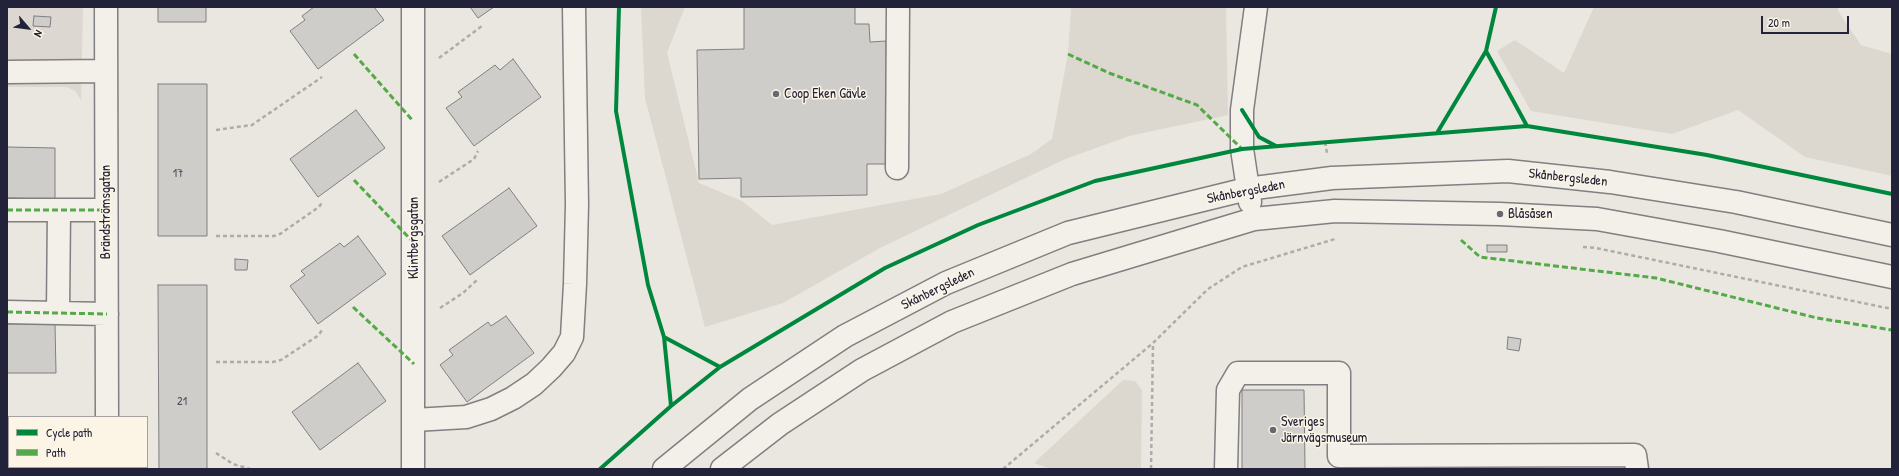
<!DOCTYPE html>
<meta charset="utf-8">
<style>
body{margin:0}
#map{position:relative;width:1899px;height:476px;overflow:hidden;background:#eae7e0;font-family:"Patrick Hand",sans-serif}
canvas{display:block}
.frame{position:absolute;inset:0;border:8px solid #22223b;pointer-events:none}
.legend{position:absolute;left:8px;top:416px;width:140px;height:52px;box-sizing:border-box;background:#fcf5e5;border:1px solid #a5a1a1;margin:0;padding:5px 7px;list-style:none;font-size:12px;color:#22223b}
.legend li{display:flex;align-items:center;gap:8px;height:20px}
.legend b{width:20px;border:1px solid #a5a1a1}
.north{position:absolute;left:8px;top:8px;width:40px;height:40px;-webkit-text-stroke:3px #fcf5e5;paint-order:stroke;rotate:118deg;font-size:11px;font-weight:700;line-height:16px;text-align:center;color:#22223b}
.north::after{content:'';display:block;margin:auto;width:14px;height:18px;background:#22223b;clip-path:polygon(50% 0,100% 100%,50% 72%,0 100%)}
.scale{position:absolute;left:1761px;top:16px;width:88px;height:18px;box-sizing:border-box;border:2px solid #22223b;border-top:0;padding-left:5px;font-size:12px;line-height:14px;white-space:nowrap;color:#22223b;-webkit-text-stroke:3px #fcf5e5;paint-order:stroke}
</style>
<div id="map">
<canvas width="1899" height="476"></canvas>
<div class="frame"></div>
<ul class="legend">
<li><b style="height:5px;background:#00873e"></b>Cycle path</li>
<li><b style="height:5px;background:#53aa46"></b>Path</li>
</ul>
<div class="north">N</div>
<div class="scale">20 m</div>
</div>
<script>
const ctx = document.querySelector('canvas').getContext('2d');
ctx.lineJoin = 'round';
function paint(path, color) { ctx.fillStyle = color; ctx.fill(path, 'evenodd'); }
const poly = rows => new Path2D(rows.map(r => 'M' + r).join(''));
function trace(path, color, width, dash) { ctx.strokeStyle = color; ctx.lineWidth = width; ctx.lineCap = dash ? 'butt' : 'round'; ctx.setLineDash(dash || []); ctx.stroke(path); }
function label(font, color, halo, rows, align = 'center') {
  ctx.font = font + ' "Patrick Hand",sans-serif'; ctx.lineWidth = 3; ctx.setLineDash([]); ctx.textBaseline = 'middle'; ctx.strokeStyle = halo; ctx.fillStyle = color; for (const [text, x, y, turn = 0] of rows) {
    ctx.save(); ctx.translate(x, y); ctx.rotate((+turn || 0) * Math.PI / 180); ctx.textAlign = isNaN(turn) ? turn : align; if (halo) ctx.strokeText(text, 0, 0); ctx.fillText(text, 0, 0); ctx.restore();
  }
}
const built = poly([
 [7,7,83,7,81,100,75,91,67,87,7,87]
]);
const green = poly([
 [641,7,685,7,667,53,699,183,742,201,772,225,941,194,1031,154,1052,139,1068,54,1071,7,1226,7,1228,115,1129,136,1063,160,880,248,783,303,705,327,645,98],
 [1594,7,1838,7,1838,11,1861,45,1892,54,1892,176,1805,157,1738,110,1672,134,1531,111,1497,51,1515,40,1564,73],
 [1123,380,1135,381,1142,390,1141,469,1051,469,1034,463]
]);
const building = poly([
 [158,7,206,7,206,22,158,22,158,7],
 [314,7,374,7,384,20,318,69,290,31,305,20,302,16,314,7],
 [470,7,494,7,478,18,470,7],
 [744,7,855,7,855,24,869,24,870,42,886,41,888,164,867,164,867,195,741,197,741,178,699,179,697,50,744,49,744,7],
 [34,16,51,17,50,27,33,26,34,16],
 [513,59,541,97,474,146,446,108,462,97,458,92,495,65,500,70,513,59],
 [158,84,207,84,207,236,158,236,158,84],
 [356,110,385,148,318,197,290,159,356,110],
 [7,147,55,148,55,199,7,198,7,147],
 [509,188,537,226,470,275,442,236,509,188],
 [358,236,386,274,318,324,290,286,305,275,301,271,340,243,344,247,358,236],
 [1487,245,1507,245,1507,252,1487,252,1487,245],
 [235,259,248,260,247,270,235,270,235,259],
 [158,285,207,285,207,469,159,469,158,285],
 [506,316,534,353,467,402,440,365,453,355,449,350,488,322,491,326,506,316],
 [7,324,55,324,56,373,7,373,7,324],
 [1508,337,1521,339,1519,351,1507,349,1508,337],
 [358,363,386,401,320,450,292,412,358,363],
 [1242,390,1304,390,1305,469,1242,469,1242,390]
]);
const path = poly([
 [439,58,482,26],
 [216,130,252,125,322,77],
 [1325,142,1327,153],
 [439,182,474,159,478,151],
 [216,236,274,236,280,234,319,207,323,201],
 [1583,247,1596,248,1892,309],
 [440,308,463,293,477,280],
 [216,362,273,362,281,360,319,335,323,328],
 [216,453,233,464,250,469],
 [1003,469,1153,343,1208,289,1242,267,1335,239],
 [1151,469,1153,344]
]);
const minor = poly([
 [106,7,107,417],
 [413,7,413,469],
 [7,72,106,71],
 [897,168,898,7],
 [1250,202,1242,149,1242,110,1256,7],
 [7,210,106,210],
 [7,312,107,314],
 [58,313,59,210],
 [414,420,466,417,491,409,513,398,534,384,551,368,564,353,572,337,575,284,577,205,574,7],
 [107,467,107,469],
 [664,469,750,399,845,336,946,283,1068,233,1247,189,1332,178,1508,171,1610,182,1736,202,1892,235],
 [722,469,780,424,862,370,952,322,1072,274,1254,219,1335,211,1500,214,1597,219,1719,241,1892,277],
 [1226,469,1228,390,1238,373,1339,373,1339,456,1635,455,1637,469]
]);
const quiet = poly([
 [354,54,413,121],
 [1068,54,1109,73,1197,105,1242,149],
 [354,180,414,243],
 [7,210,106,210],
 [1461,240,1480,257,1656,278,1817,318,1892,330],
 [353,307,414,364],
 [7,312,107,314]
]);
const cycleway = poly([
 [619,7,616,111,648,285,664,337,671,406],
 [1496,7,1486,51,1527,126],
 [1242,110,1259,137,1276,146],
 [1437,133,1486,51],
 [664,337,720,367],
 [600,469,671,406,720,367,885,268,978,225,1095,181,1242,149,1527,126,1707,155,1892,194]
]);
const markers = [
 [776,94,4,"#686775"],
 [1500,214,4,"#686775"],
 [1273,430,4,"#686775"]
];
const numberNames = [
 ["17",178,174],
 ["21",182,402]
];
const poiNames = [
 ["Coop Eken Gävle",784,94],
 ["Blåsåsen",1508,214],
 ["Sveriges",1281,422],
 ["Järnvägsmuseum",1281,438]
];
const streetNames = [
 ["Skånbergsleden",1568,178,6],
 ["Skånbergsleden",1246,192,-11],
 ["Brändströmsgatan",106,212,-90],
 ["Klintbergsgatan",414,238,-90],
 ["Skånbergsleden",938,289,-26]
];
paint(built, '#dcd7d1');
paint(green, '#dcd8d0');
paint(building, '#cfcdc9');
trace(building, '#807f81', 1);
trace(minor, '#807f81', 25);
trace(path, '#aeacab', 2.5, [4, 3]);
trace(minor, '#f3f0ea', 22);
trace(quiet, '#53aa46', 3, [6, 3]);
trace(cycleway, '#00873e', 4);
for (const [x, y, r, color] of markers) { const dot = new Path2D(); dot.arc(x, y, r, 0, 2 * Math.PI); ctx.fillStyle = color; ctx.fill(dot); trace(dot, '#fcf5e5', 1.5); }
label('12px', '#4d4d5e', null, numberNames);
label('14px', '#22223b', '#fcf5e5', poiNames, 'left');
label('14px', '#22223b', '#fcf5e5', streetNames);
</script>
